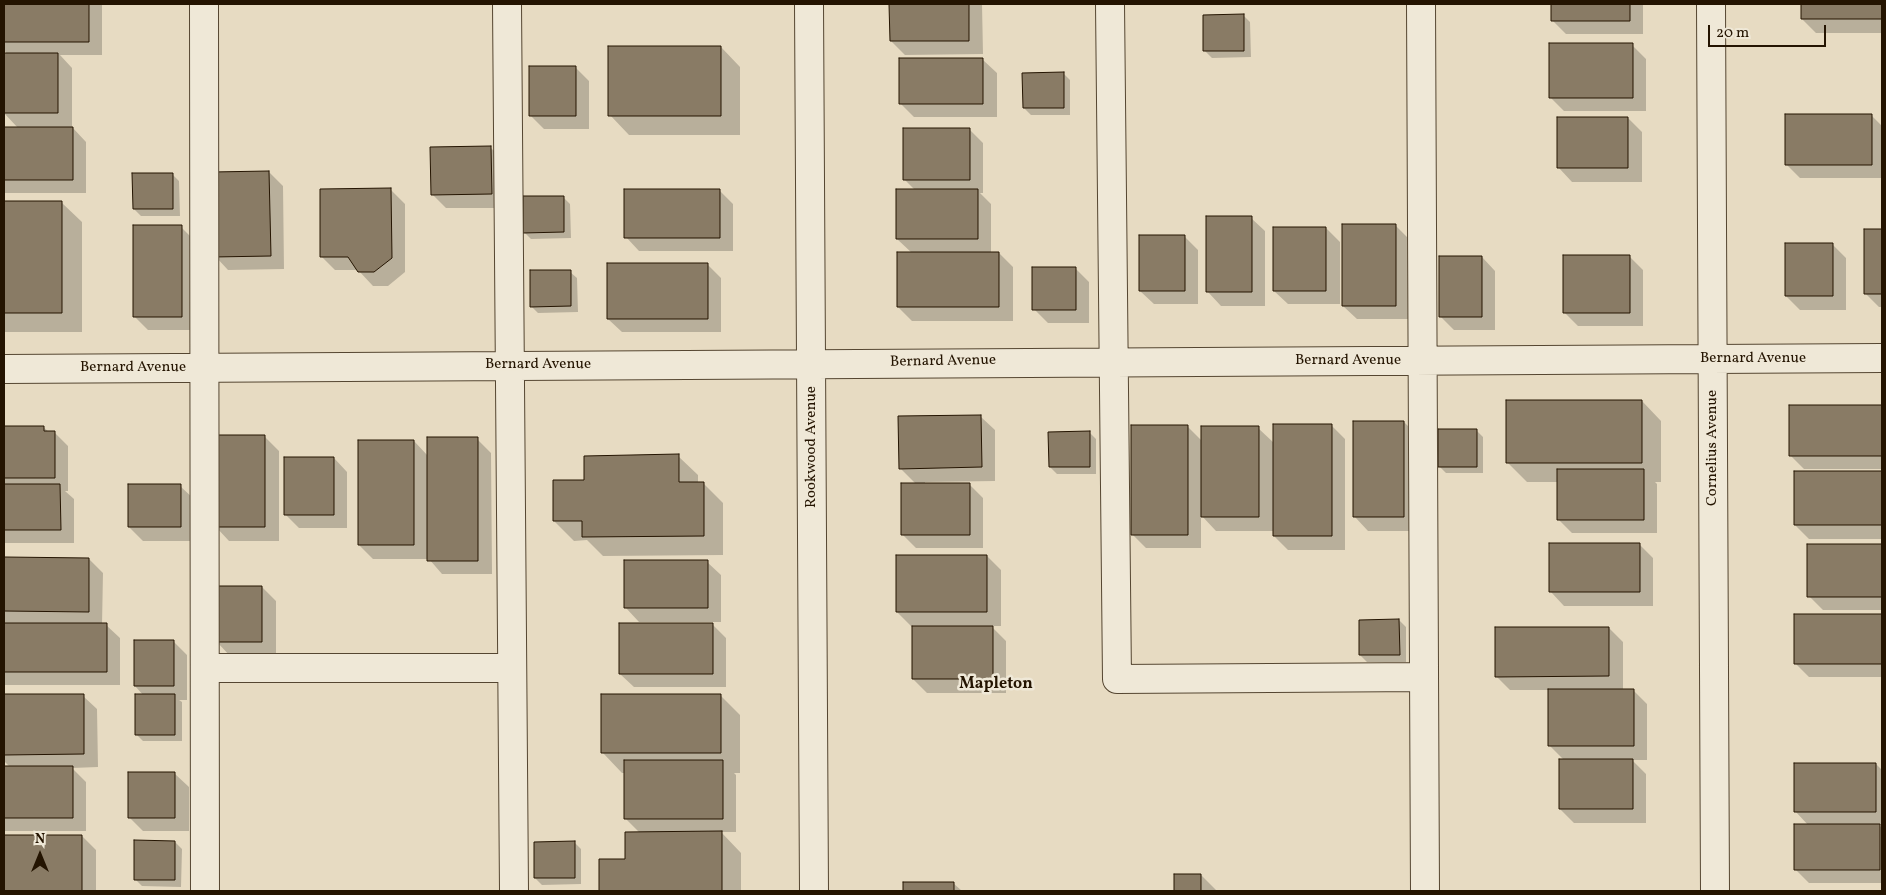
<!DOCTYPE html>
<style>
body{margin:0}
#map{position:relative;width:1886px;height:895px;overflow:hidden;background:#e7dbc2;font-family:Vollkorn,serif}
canvas{display:block}
.frame{position:absolute;inset:0;border:5px solid #241401;pointer-events:none}
.north{position:absolute;left:15px;top:830px;width:50px;height:50px;-webkit-text-stroke:4px #efe8d7;paint-order:stroke;rotate:0deg;font-size:14px;font-weight:700;line-height:20px;text-align:center;color:#241401}
.north::after{content:'';display:block;margin:auto;width:18px;height:22px;background:#241401;clip-path:polygon(50% 0,100% 100%,50% 72%,0 100%)}
.scale{position:absolute;left:1708px;top:25px;width:118px;height:22px;box-sizing:border-box;border:2px solid #241401;border-top:0;padding-left:6px;font-size:15px;line-height:18px;white-space:nowrap;color:#241401;-webkit-text-stroke:4px #efe8d7;paint-order:stroke}
</style>
<div id="map">
<canvas width="1886" height="895"></canvas>
<div class="frame"></div>
<div class="north">N</div>
<div class="scale">20 m</div>
</div>
<script>
const ctx = document.querySelector('canvas').getContext('2d');
ctx.lineJoin = 'round';
function paint(path, color) { ctx.fillStyle = color; ctx.fill(path, 'evenodd'); }
const poly = rows => new Path2D(rows.map(r => 'M' + r).join(''));
function trace(path, color, width, dash) { ctx.strokeStyle = color; ctx.lineWidth = width; ctx.lineCap = dash ? 'butt' : 'round'; ctx.setLineDash(dash || []); ctx.stroke(path); }
function label(font, color, halo, rows, align = 'center') {
  ctx.font = font + ' Vollkorn,serif'; ctx.lineWidth = 5; ctx.setLineDash([]); ctx.textBaseline = 'middle'; ctx.strokeStyle = halo; ctx.fillStyle = color; for (const [text, x, y, turn = 0] of rows) {
    ctx.save(); ctx.translate(x, y); ctx.rotate((+turn || 0) * Math.PI / 180); ctx.textAlign = isNaN(turn) ? turn : align; if (halo) ctx.strokeText(text, 0, 0); ctx.fillText(text, 0, 0); ctx.restore();
  }
}
const shadow = poly([
 [4,4,102,4,102,55,60,55,72,68,72,127,86,142,86,193,4,193,4,128,18,128,4,113,4,54,7,54,4,50],
 [890,4,982,4,983,54,905,55,891,41],
 [1552,4,1643,4,1643,34,1566,34,1552,20],
 [1802,4,1882,4,1882,33,1816,33,1802,19],
 [1243,15,1250,22,1251,57,1212,58,1205,51],
 [1632,45,1646,59,1646,111,1564,111,1551,98],
 [721,47,740,67,740,135,629,135,610,115],
 [983,60,997,73,997,117,914,117,900,103],
 [575,67,589,81,589,129,544,129,530,115],
 [1063,73,1070,80,1070,115,1031,115,1024,108],
 [1872,116,1882,126,1882,178,1800,178,1786,164],
 [1628,118,1642,132,1642,182,1572,182,1559,168],
 [969,129,983,143,983,193,980,193,991,204,991,253,999,253,1013,267,1013,321,912,321,898,307,912,253,897,239,915,190,904,179],
 [490,147,504,161,505,208,446,208,432,194],
 [269,172,283,186,284,269,228,270,215,256],
 [172,174,179,181,180,216,141,216,134,209],
 [391,190,405,204,405,272,388,286,373,286,358,270,335,270,321,256],
 [719,190,733,204,733,251,639,251,626,237],
 [563,197,570,204,571,238,531,239,524,232],
 [4,203,62,203,82,222,82,332,4,332],
 [1251,218,1265,231,1265,306,1221,306,1208,292],
 [1395,225,1409,239,1409,319,1357,319,1343,306],
 [181,227,195,241,195,330,148,330,134,316],
 [1326,228,1340,242,1340,304,1288,304,1274,291],
 [1865,231,1882,231,1882,307,1879,307,1865,293],
 [1184,236,1198,250,1198,304,1154,304,1140,291],
 [1832,244,1846,258,1846,310,1800,310,1786,296],
 [1629,256,1643,270,1643,326,1578,326,1564,312],
 [1482,257,1495,271,1495,330,1454,330,1440,316],
 [707,264,721,278,721,332,622,332,608,319],
 [1075,268,1089,282,1089,323,1048,323,1034,309],
 [570,272,577,278,578,312,538,313,531,306],
 [1642,401,1661,421,1661,482,1655,482,1657,484,1657,533,1572,533,1559,520,1559,482,1527,482,1507,462],
 [1790,406,1882,406,1882,469,1804,469,1790,455],
 [981,417,995,430,995,481,925,482,925,484,969,484,983,498,983,548,916,548,902,534,916,484,900,468],
 [1404,422,1418,436,1418,531,1368,531,1355,517],
 [1331,425,1345,439,1345,550,1288,550,1274,536,1274,531,1216,531,1201,515,1201,548,1146,548,1132,534,1187,426,1203,442,1258,428,1274,443],
 [4,427,43,427,49,432,54,432,68,446,68,491,65,491,74,499,74,543,4,543],
 [1476,430,1483,437,1483,473,1446,473,1439,466],
 [1089,432,1096,439,1096,474,1057,474,1050,467],
 [265,437,279,451,279,541,229,541,216,527],
 [477,439,491,453,492,574,442,574,429,559,373,559,359,545,414,441,428,456],
 [678,456,698,475,698,483,703,483,723,503,723,555,603,556,587,540,574,541,554,521,586,481],
 [334,458,347,472,347,528,299,528,285,514],
 [1881,472,1882,539,1809,539,1795,525],
 [180,486,194,499,194,541,143,541,129,527],
 [1639,544,1653,558,1653,606,1564,606,1551,592],
 [1809,545,1882,545,1882,610,1823,610,1809,596],
 [987,556,1001,570,1001,626,991,626,1006,641,1006,693,927,693,913,679,913,626,911,626,897,612],
 [4,558,89,559,103,573,102,625,106,625,120,638,120,685,4,685],
 [707,562,721,575,721,622,639,622,626,608],
 [262,587,276,601,276,656,230,656,217,642],
 [1795,615,1882,615,1882,677,1809,677,1795,663],
 [1399,620,1406,627,1406,662,1367,662,1360,655],
 [713,625,726,638,726,687,634,687,620,674],
 [1609,628,1623,642,1623,690,1633,690,1647,704,1647,760,1632,760,1646,774,1646,823,1574,823,1560,809,1564,760,1550,746,1550,690,1510,690,1496,676],
 [173,641,187,655,187,700,179,700,182,702,182,741,143,741,136,734,144,696,135,686],
 [4,696,83,696,97,709,98,767,72,768,86,782,86,831,4,831,4,768,11,768,4,761],
 [721,696,740,715,740,773,734,773,736,775,736,832,721,832,741,853,741,891,600,891,600,860,627,860,640,833,626,819,626,773,622,773,603,753],
 [1876,764,1882,770,1882,825,1879,825,1882,828,1882,883,1809,883,1795,869,1809,826,1795,811],
 [175,774,189,787,189,831,143,831,129,817],
 [4,836,82,836,96,850,96,891,4,891],
 [175,842,182,849,181,887,142,886,135,879],
 [574,842,581,849,581,884,542,885,535,878],
 [1176,875,1201,875,1217,891,1176,891],
 [904,883,953,883,962,891,904,891]
]);
const building = poly([
 [4,4,89,4,89,42,4,42,4,4],
 [889,4,969,4,969,41,890,41,889,4],
 [1551,4,1630,4,1630,21,1551,21,1551,4],
 [1801,4,1882,4,1882,19,1801,19,1801,4],
 [1244,14,1244,51,1203,51,1203,15,1244,14],
 [1549,43,1633,43,1633,98,1549,98,1549,43],
 [608,46,721,46,721,116,608,116,608,46],
 [4,53,58,53,58,113,4,113,4,53],
 [899,58,983,58,983,104,899,104,899,58],
 [529,66,576,66,576,116,529,116,529,66],
 [1064,72,1064,108,1023,108,1022,73,1064,72],
 [1785,114,1872,114,1872,165,1785,165,1785,114],
 [1557,117,1628,117,1628,168,1557,168,1557,117],
 [4,127,73,127,73,180,4,180,4,127],
 [903,128,970,128,970,180,903,180,903,128],
 [491,146,492,194,431,195,430,147,491,146],
 [269,171,271,256,213,257,212,172,269,171],
 [132,173,173,173,173,209,133,209,132,173],
 [391,188,392,258,374,272,358,272,348,257,320,257,320,189,391,188],
 [624,189,720,189,720,238,624,238,624,189],
 [896,189,978,189,978,239,896,239,896,189],
 [523,196,564,196,564,232,523,233,523,196],
 [4,201,62,201,62,313,4,313,4,201],
 [1206,216,1252,216,1252,292,1206,292,1206,216],
 [1342,224,1396,224,1396,306,1342,306,1342,224],
 [133,225,182,225,182,317,133,317,133,225],
 [1273,227,1326,227,1326,291,1273,291,1273,227],
 [1864,229,1882,229,1882,294,1864,294,1864,229],
 [1139,235,1185,235,1185,291,1139,291,1139,235],
 [1785,243,1833,243,1833,296,1785,296,1785,243],
 [897,252,999,252,999,307,897,307,897,252],
 [1563,255,1630,255,1630,313,1563,313,1563,255],
 [1439,256,1482,256,1482,317,1439,317,1439,256],
 [607,263,708,263,708,319,607,319,607,263],
 [1032,267,1076,267,1076,310,1032,310,1032,267],
 [530,270,571,270,571,306,530,307,530,270],
 [1506,400,1642,400,1642,463,1506,463,1506,400],
 [1789,405,1882,405,1882,456,1789,456,1789,405],
 [981,415,982,467,899,469,898,416,981,415],
 [1353,421,1404,421,1404,517,1353,517,1353,421],
 [1273,424,1332,424,1332,536,1273,536,1273,424],
 [1131,425,1188,425,1188,535,1131,535,1131,425],
 [4,426,44,426,44,431,55,431,55,478,4,478,4,426],
 [1201,426,1259,426,1259,517,1201,517,1201,426],
 [1438,429,1477,429,1477,467,1438,467,1438,429],
 [1090,431,1090,467,1049,467,1048,432,1090,431],
 [214,435,265,435,265,527,214,527,214,435],
 [427,437,478,437,478,561,427,561,427,437],
 [358,440,414,440,414,545,358,545,358,440],
 [679,454,679,482,704,482,704,536,582,537,582,521,553,521,553,480,584,480,584,456,679,454],
 [284,457,334,457,334,515,284,515,284,457],
 [1557,469,1644,469,1644,520,1557,520,1557,469],
 [1794,471,1882,471,1882,525,1794,525,1794,471],
 [901,483,970,483,970,535,901,535,901,483],
 [4,484,60,484,61,530,4,530,4,484],
 [128,484,181,484,181,527,128,527,128,484],
 [1549,543,1640,543,1640,592,1549,592,1549,543],
 [1807,544,1882,544,1882,597,1807,597,1807,544],
 [896,555,987,555,987,612,896,612,896,555],
 [4,557,89,558,89,612,4,611,4,557],
 [624,560,708,560,708,608,624,608,624,560],
 [215,586,262,586,262,642,215,642,215,586],
 [1794,614,1882,614,1882,664,1794,664,1794,614],
 [1399,619,1400,655,1359,655,1359,620,1399,619],
 [4,623,107,623,107,672,4,672,4,623],
 [619,623,713,623,713,674,619,674,619,623],
 [912,626,993,626,993,679,912,679,912,626],
 [1495,627,1609,627,1609,676,1495,677,1495,627],
 [134,640,174,640,174,686,134,686,134,640],
 [1548,689,1634,689,1634,746,1548,746,1548,689],
 [4,694,84,694,84,754,4,755,4,694],
 [135,694,175,694,175,735,135,735,135,694],
 [601,694,721,694,721,753,601,753,601,694],
 [1559,759,1633,759,1633,809,1559,809,1559,759],
 [624,760,723,760,723,819,624,819,624,760],
 [1794,763,1876,763,1876,812,1794,812,1794,763],
 [4,766,73,766,73,818,4,818,4,766],
 [128,772,175,772,175,818,128,818,128,772],
 [1794,824,1880,824,1880,870,1794,870,1794,824],
 [722,831,722,891,599,891,599,859,625,859,625,832,722,831],
 [4,835,82,835,82,891,4,891,4,835],
 [134,840,175,841,175,880,134,880,134,840],
 [575,841,575,878,534,878,534,842,575,841],
 [1174,874,1201,874,1201,891,1174,891,1174,874],
 [903,882,954,882,954,891,903,891,903,882]
]);
const minor = poly([
 [204,4,205,891],
 [507,4,514,891],
 [809,4,814,891],
 [1110,4,1117,679,1424,677],
 [1421,4,1425,891],
 [1711,4,1715,891],
 [4,369,1882,358],
 [205,668,512,668]
]);
const streetNames = [
 ["Bernard Avenue",1753,359],
 ["Bernard Avenue",1348,361],
 ["Bernard Avenue",943,362,-1],
 ["Bernard Avenue",538,365],
 ["Bernard Avenue",133,368],
 ["Rookwood Avenue",812,447,-90],
 ["Cornelius Avenue",1713,448,-90]
];
const neighbourhoodNames = [
 ["Mapleton",996,685]
];
paint(shadow, '#0003');
paint(building, '#897b65');
trace(building, '#241401', 1);
trace(minor, '#554631', 30);
trace(minor, '#efe8d7', 28);
label('15px', '#241401', '#efe8d7', streetNames);
label('bold 16px', '#241401', '#efe8d7', neighbourhoodNames);
</script>
